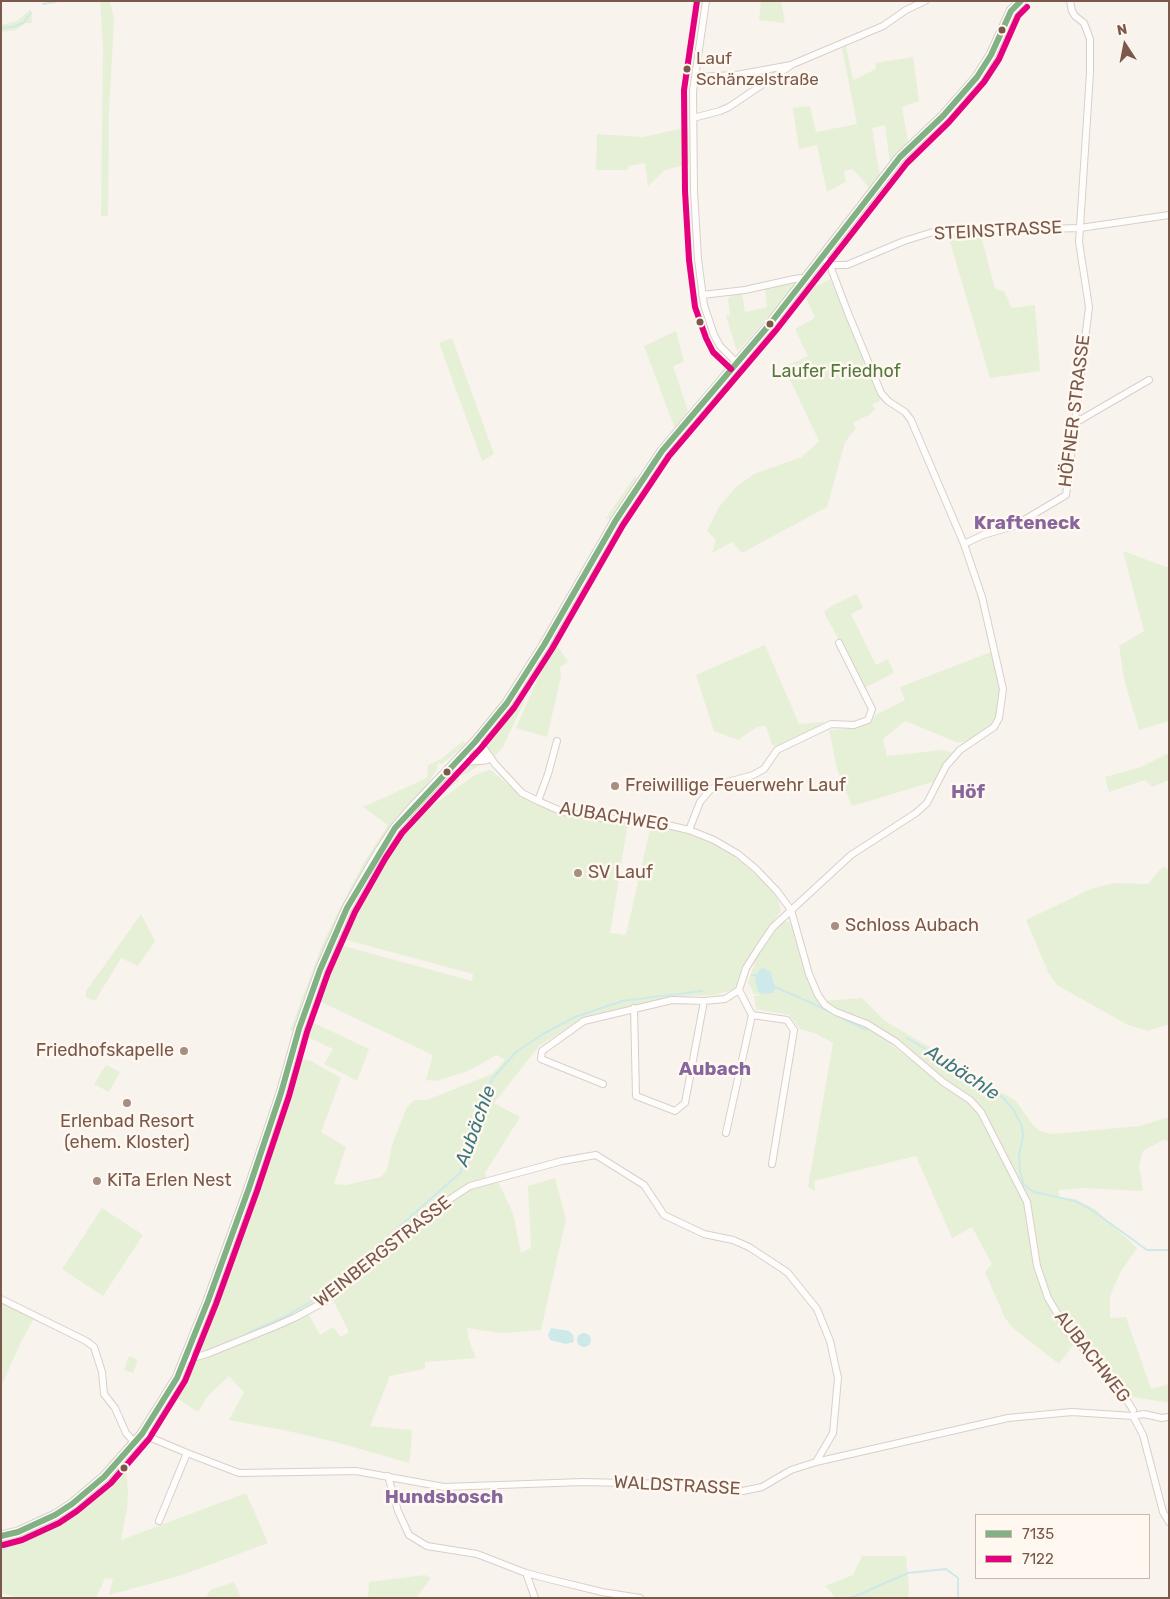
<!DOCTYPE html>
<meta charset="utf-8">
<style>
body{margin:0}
#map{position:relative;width:1170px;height:1599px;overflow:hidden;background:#f8f3ed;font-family:Rubik,sans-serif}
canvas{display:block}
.frame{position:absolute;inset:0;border:2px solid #7a584a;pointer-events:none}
.legend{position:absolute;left:975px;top:1514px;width:175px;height:65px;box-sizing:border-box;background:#fff8f0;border:1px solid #cab8ae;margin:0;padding:6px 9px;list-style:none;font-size:15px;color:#7a584a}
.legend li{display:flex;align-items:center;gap:10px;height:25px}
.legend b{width:25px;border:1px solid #cab8ae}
.north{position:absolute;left:1100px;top:20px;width:50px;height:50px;-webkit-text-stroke:4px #fff8f0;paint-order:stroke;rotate:349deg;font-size:14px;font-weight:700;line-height:20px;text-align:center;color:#7a584a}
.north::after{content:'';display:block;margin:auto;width:18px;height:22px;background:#7a584a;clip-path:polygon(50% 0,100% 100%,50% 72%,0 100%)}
</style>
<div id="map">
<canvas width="1170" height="1599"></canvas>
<div class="frame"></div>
<ul class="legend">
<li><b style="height:6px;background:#82b283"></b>7135</li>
<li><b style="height:6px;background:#e5007d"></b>7122</li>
</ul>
<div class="north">N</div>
</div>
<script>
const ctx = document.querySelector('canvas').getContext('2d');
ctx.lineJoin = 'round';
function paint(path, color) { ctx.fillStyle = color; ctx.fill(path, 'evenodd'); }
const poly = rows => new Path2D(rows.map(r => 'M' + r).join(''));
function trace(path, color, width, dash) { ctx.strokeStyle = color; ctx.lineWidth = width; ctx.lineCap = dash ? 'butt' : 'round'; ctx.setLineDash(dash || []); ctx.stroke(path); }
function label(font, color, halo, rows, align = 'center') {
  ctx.font = font + ' Rubik,sans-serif'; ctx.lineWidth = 5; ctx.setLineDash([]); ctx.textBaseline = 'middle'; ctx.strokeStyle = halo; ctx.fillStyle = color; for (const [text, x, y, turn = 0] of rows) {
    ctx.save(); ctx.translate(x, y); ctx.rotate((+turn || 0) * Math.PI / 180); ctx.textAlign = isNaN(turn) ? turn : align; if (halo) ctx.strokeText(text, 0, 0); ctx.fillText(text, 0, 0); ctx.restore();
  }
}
const green = poly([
 [100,1,110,1,114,20,109,111,108,216,101,216,103,47],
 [761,1,781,1,785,23,759,20],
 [31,9,32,23,26,23,15,30,1,32,1,25,17,21],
 [846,46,853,80,876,69,875,63,913,57,919,101,902,107,908,141,890,163,885,125,872,128,880,177,870,189,853,169,844,171,846,182,827,192,817,145,799,149,793,108,810,106,816,132,857,124,842,48],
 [688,127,689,164,665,170,648,186,645,163,628,166,628,170,596,170,597,134,643,137],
 [948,235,981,236,995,289,1004,291,1012,308,1035,305,1040,371,990,378],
 [830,279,881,400,872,405,875,409,869,415,853,423,856,428,845,442,827,507,742,553,732,542,712,553,716,540,707,531,719,507,735,488,754,474,802,457,819,441,784,367,808,356,795,329,815,318,804,293],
 [788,283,794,283,795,285,749,339,737,351,726,316,730,315,728,299,731,295,742,294,745,312,767,307,765,289],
 [676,331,684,362,673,366,688,411,675,429,644,346],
 [452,338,494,454,482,461,439,343],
 [739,367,738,372,671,450,625,518,553,640,503,747,495,756,486,746,485,742,487,737,513,709,515,709,517,706,516,705,531,676,530,675,617,527,659,461,675,440],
 [635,476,638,479,612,521,606,518],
 [1123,551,1169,568,1169,721,1139,730,1124,679,1119,646,1144,631],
 [857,594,863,608,851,614,876,665,888,659,894,673,864,688,824,612,833,605],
 [557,645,568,662,560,667,561,677,547,737,516,728,546,660,552,648],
 [765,645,799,724,826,722,776,746,772,745,766,726,757,727,738,740,714,731,696,675],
 [991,652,1000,684,1001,695,996,720,993,724,969,741,963,742,956,742,905,721,883,739,887,756,943,750,953,753,936,781,852,806,837,769,829,730,856,728,871,721,876,715,905,700,900,687],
 [463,741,466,743,462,748,442,764,439,763,436,766,438,768,424,789,374,853,363,871,339,919,294,1032,290,1030,323,943,334,920,363,864,388,825,363,807,427,778,428,765,441,759],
 [1169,753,1169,780,1152,787,1145,780,1109,792,1105,777,1141,767],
 [470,763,481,765,459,777,459,781,419,810,400,831,380,860,365,885,349,917,320,987,307,1026,304,1027,334,943,365,880,403,822,438,784],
 [488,770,491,770,517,792,537,803,580,818,628,823,610,933,626,935,651,825,677,829,721,847,743,863,764,882,778,899,781,911,753,950,734,990,713,995,672,997,583,1018,539,1046,494,1103,520,1117,485,1173,486,1178,465,1187,330,1294,307,1310,188,1360,185,1358,241,1234,269,1160,290,1094,297,1058,311,1061,341,1078,321,1132,346,1147,334,1184,346,1185,381,1177,387,1170,392,1145,407,1107,414,1100,427,1100,492,1074,505,1060,497,1055,468,1071,436,1081,426,1080,433,1055,319,1001,340,945,472,981,473,974,343,939,365,894,397,844,413,824,425,811,473,776],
 [1163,866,1169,870,1169,1024,1148,1031,1128,1025,1057,985,1048,972,1026,920,1091,889,1114,883,1148,884],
 [141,914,155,941,138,966,121,958,95,1001,86,997,86,991],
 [786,921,790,922,792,927,806,976,820,1002,872,1030,945,1086,965,1099,987,1118,902,1044,878,1027,838,1011,825,1001,862,998,885,1021,938,1052,984,1082,1016,1101,1032,1124,1040,1131,1052,1134,1140,1126,1169,1117,1169,1143,1165,1139,1143,1151,1139,1165,1143,1191,1084,1188,1059,1190,1059,1198,1075,1199,1096,1210,1137,1248,1121,1271,1110,1296,1110,1318,1126,1317,1151,1389,1169,1384,1169,1403,1133,1397,1077,1340,1059,1364,1013,1328,1005,1318,985,1272,992,1264,972,1227,952,1238,916,1156,814,1181,815,1191,808,1187,833,1043,817,1034,800,1029,789,1015,756,1009,754,996,762,995,754,994,748,982,757,956,782,922],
 [763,968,772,974,775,992,757,990,755,978],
 [312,1022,369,1049,357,1081,324,1064,333,1049,302,1034,310,1029],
 [106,1065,120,1072,109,1092,94,1084],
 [555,1178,566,1219,541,1330,501,1333,467,1328,469,1341,476,1358,425,1362,425,1369,390,1376,370,1426,412,1430,411,1447,409,1463,335,1442,288,1431,229,1420,244,1392,229,1376,207,1397,198,1412,172,1395,190,1365,195,1361,308,1313,320,1335,333,1327,341,1337,349,1332,332,1298,391,1247,442,1207,469,1188,497,1180,513,1213,521,1253,531,1248,528,1186],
 [102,1208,143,1235,103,1296,62,1269],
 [1,1300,34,1318,20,1344,1,1387],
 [129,1356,138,1360,133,1373,124,1370],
 [123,1465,126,1468,128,1491,127,1509,121,1540,246,1493,268,1543,182,1575,109,1595,113,1579,105,1578,96,1598,20,1598,1,1593,1,1544,27,1536,46,1527,69,1513,100,1490],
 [862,1556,906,1556,909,1587,908,1598,836,1598,825,1586,853,1575],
 [425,1575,431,1578,416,1598,368,1598,369,1582],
 [234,1582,241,1598,208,1598,207,1595,210,1590]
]);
const water = poly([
 [763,968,771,972,775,988,774,993,761,994,757,990,755,978,760,969],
 [551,1328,569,1331,573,1335,574,1342,566,1344,550,1340,548,1335],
 '577 1340a7 7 0 1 1 14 0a7 7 0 1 1-14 0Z'
]);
const stream = poly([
 [43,4,59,1],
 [1,28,13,27,23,23,31,13],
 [752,975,757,975],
 [773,986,818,1006,866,1030],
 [907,1038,946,1061,978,1084,1002,1097,1013,1109,1022,1126,1023,1136,1019,1156,1020,1172,1024,1185,1034,1192,1075,1201,1089,1208,1147,1250,1169,1250],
 [248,1333,284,1317,314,1300,339,1280,460,1173,477,1133,492,1079,516,1052,543,1034,575,1017,622,1001,702,991],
 [1,1550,60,1522,100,1493,124,1468],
 [851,1598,908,1573,946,1569,958,1578,958,1598]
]);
const minor = poly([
 [706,1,693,91,694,191,698,259,704,305,714,335,720,346,737,363],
 [696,77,736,75,791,65],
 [693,118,720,111,729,107,793,64,883,26,906,10,925,1],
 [823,258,831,265,832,271,848,313,881,393,888,401,905,412,911,420,964,544],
 [831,265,847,265,904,241,933,232,1080,228,1169,215],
 [702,295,745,290,794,279,801,278,805,281],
 [1075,423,1149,380],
 [475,742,483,747,495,764,522,793,538,801,563,812,601,818,650,821,689,830,714,840,738,854,756,869,777,891,791,910,809,974,818,995,825,1005,836,1012,867,1024,896,1042,943,1082,970,1100,981,1112,1027,1202,1037,1266,1048,1298,1069,1333,1104,1370,1123,1394,1133,1410],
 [475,742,478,752,487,760],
 [538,801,548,774,557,741],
 [689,830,700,802,710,790,721,784,753,775,764,769,777,750,831,724,854,725,868,720,872,709,839,643],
 [634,1008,636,1096,675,1111,685,1103,704,1001],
 [752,1015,787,1020,794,1030,772,1164],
 [603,1084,541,1059,542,1051,584,1021,672,1000,704,1001,725,999,739,990,746,968,758,949,773,927,851,855,916,813,927,803,946,766,960,750,994,727,999,718,1003,689,982,597,964,544,983,535,1014,526,1066,495,1089,307,1079,242,1090,73,1090,39,1084,23,1075,16,1072,11,1070,1],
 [726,1133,752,1015,739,990],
 [1,1299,86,1341,94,1347,102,1372,104,1394,115,1408,126,1433,135,1443],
 [185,1360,207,1354,276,1326,296,1317,324,1302,379,1251,424,1216,470,1186,562,1161,596,1155,644,1185,664,1215,704,1234,733,1240,749,1247,784,1270,788,1273,817,1309,830,1341,838,1378,833,1433,816,1462],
 [1133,1416,1143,1435,1163,1512,1169,1522],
 [142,1434,187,1453,239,1473,356,1471,444,1487,583,1482,671,1484,743,1491,762,1487,791,1470,816,1462,1008,1418,1072,1412,1133,1416,1144,1414,1162,1418,1169,1417],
 [388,1476,398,1511,409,1535,427,1546,477,1554,526,1573,549,1579,602,1592,640,1598],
 [159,1521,187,1453],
 [526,1573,535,1598]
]);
const secondary = poly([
 [453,766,470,760,485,759],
 [1,1536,18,1532,55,1515,72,1504,104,1477,142,1434,177,1378,208,1301,249,1188,281,1093,299,1029,320,970,347,908,378,854,395,828,414,806,475,742,507,703,544,645,616,520,662,451,770,324,900,157,943,116,977,77,991,55,1011,11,1021,1]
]);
const bus1 = poly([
 [1,1536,18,1532,55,1515,72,1504,104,1477,142,1434,177,1378,208,1301,249,1188,281,1093,299,1029,320,970,347,908,395,828,475,742,507,703,544,645,616,520,662,451,770,324,900,157,943,116,977,77,991,55,1011,11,1021,1]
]);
const bus2 = poly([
 [697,1,684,90,685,191,689,260,695,307,706,338,713,352,731,369],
 [3,1545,22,1540,59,1523,77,1511,111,1483,149,1439,185,1381,216,1304,257,1191,289,1096,307,1032,328,973,355,912,385,859,402,833,481,748,514,708,552,649,623,525,669,456,777,329,907,163,949,122,984,82,999,59,1018,16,1027,7]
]);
const markers = [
 [1002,30,4.5,"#7a584a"],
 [687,69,4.5,"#7a584a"],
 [700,322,4.5,"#7a584a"],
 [770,324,4.5,"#7a584a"],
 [447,772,4.5,"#7a584a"],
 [615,786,5,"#a68e83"],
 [578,873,5,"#a68e83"],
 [835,926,5,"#a68e83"],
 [184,1051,5,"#a68e83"],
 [127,1103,5,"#a68e83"],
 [97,1181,5,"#a68e83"],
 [124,1468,4.5,"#7a584a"]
];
const busNames = [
 ["Lauf",696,59],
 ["Schänzelstraße",696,80]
];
const streetNames = [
 ["STEINSTRASSE",998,231,-3],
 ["HÖFNER STRASSE",1075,411,-83],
 ["AUBACHWEG",614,817,9],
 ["WEINBERGSTRASSE",383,1252,-38],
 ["AUBACHWEG",1092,1357,52],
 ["WALDSTRASSE",677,1486,3]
];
const parkNames = [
 ["Laufer Friedhof",836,372]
];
const poiNames = [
 ["Freiwillige Feuerwehr Lauf",625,786],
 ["SV Lauf",588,873],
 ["Schloss Aubach",845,926],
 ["Friedhofskapelle",174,1051,"right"],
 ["Erlenbad Resort",127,1122,"center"],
 ["(ehem. Kloster)",127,1143,"center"],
 ["KiTa Erlen Nest",107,1181]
];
const neighbourhoodNames = [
 ["Krafteneck",1027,524],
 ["Höf",968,793],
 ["Aubach",715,1070],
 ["Hundsbosch",444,1498]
];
const waterNames = [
 ["Aubächle",962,1073,33],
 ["Aubächle",476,1126,-70]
];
paint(green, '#e6f0d7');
paint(water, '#cde9ea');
trace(stream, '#cde9ea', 2);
trace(minor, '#d8cfca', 8);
trace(secondary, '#d8cfc9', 11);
trace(minor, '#fefdfc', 6);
trace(secondary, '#fefdfc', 9);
trace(bus1, '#82b283', 6);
trace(bus2, '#e5007d', 6);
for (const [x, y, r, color] of markers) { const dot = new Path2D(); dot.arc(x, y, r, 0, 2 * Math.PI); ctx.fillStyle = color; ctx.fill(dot); trace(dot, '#fff8f0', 2); }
label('17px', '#7a584a', '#fff8f0', busNames, 'left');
label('18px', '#7a584a', '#fff8f0', streetNames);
label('18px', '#537a3e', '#fff8f0', parkNames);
label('18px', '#7a584a', '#fff8f0', poiNames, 'left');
label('bold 19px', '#87669d', '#fff8f0', neighbourhoodNames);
label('italic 19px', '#3c787f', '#fff8f0', waterNames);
</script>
